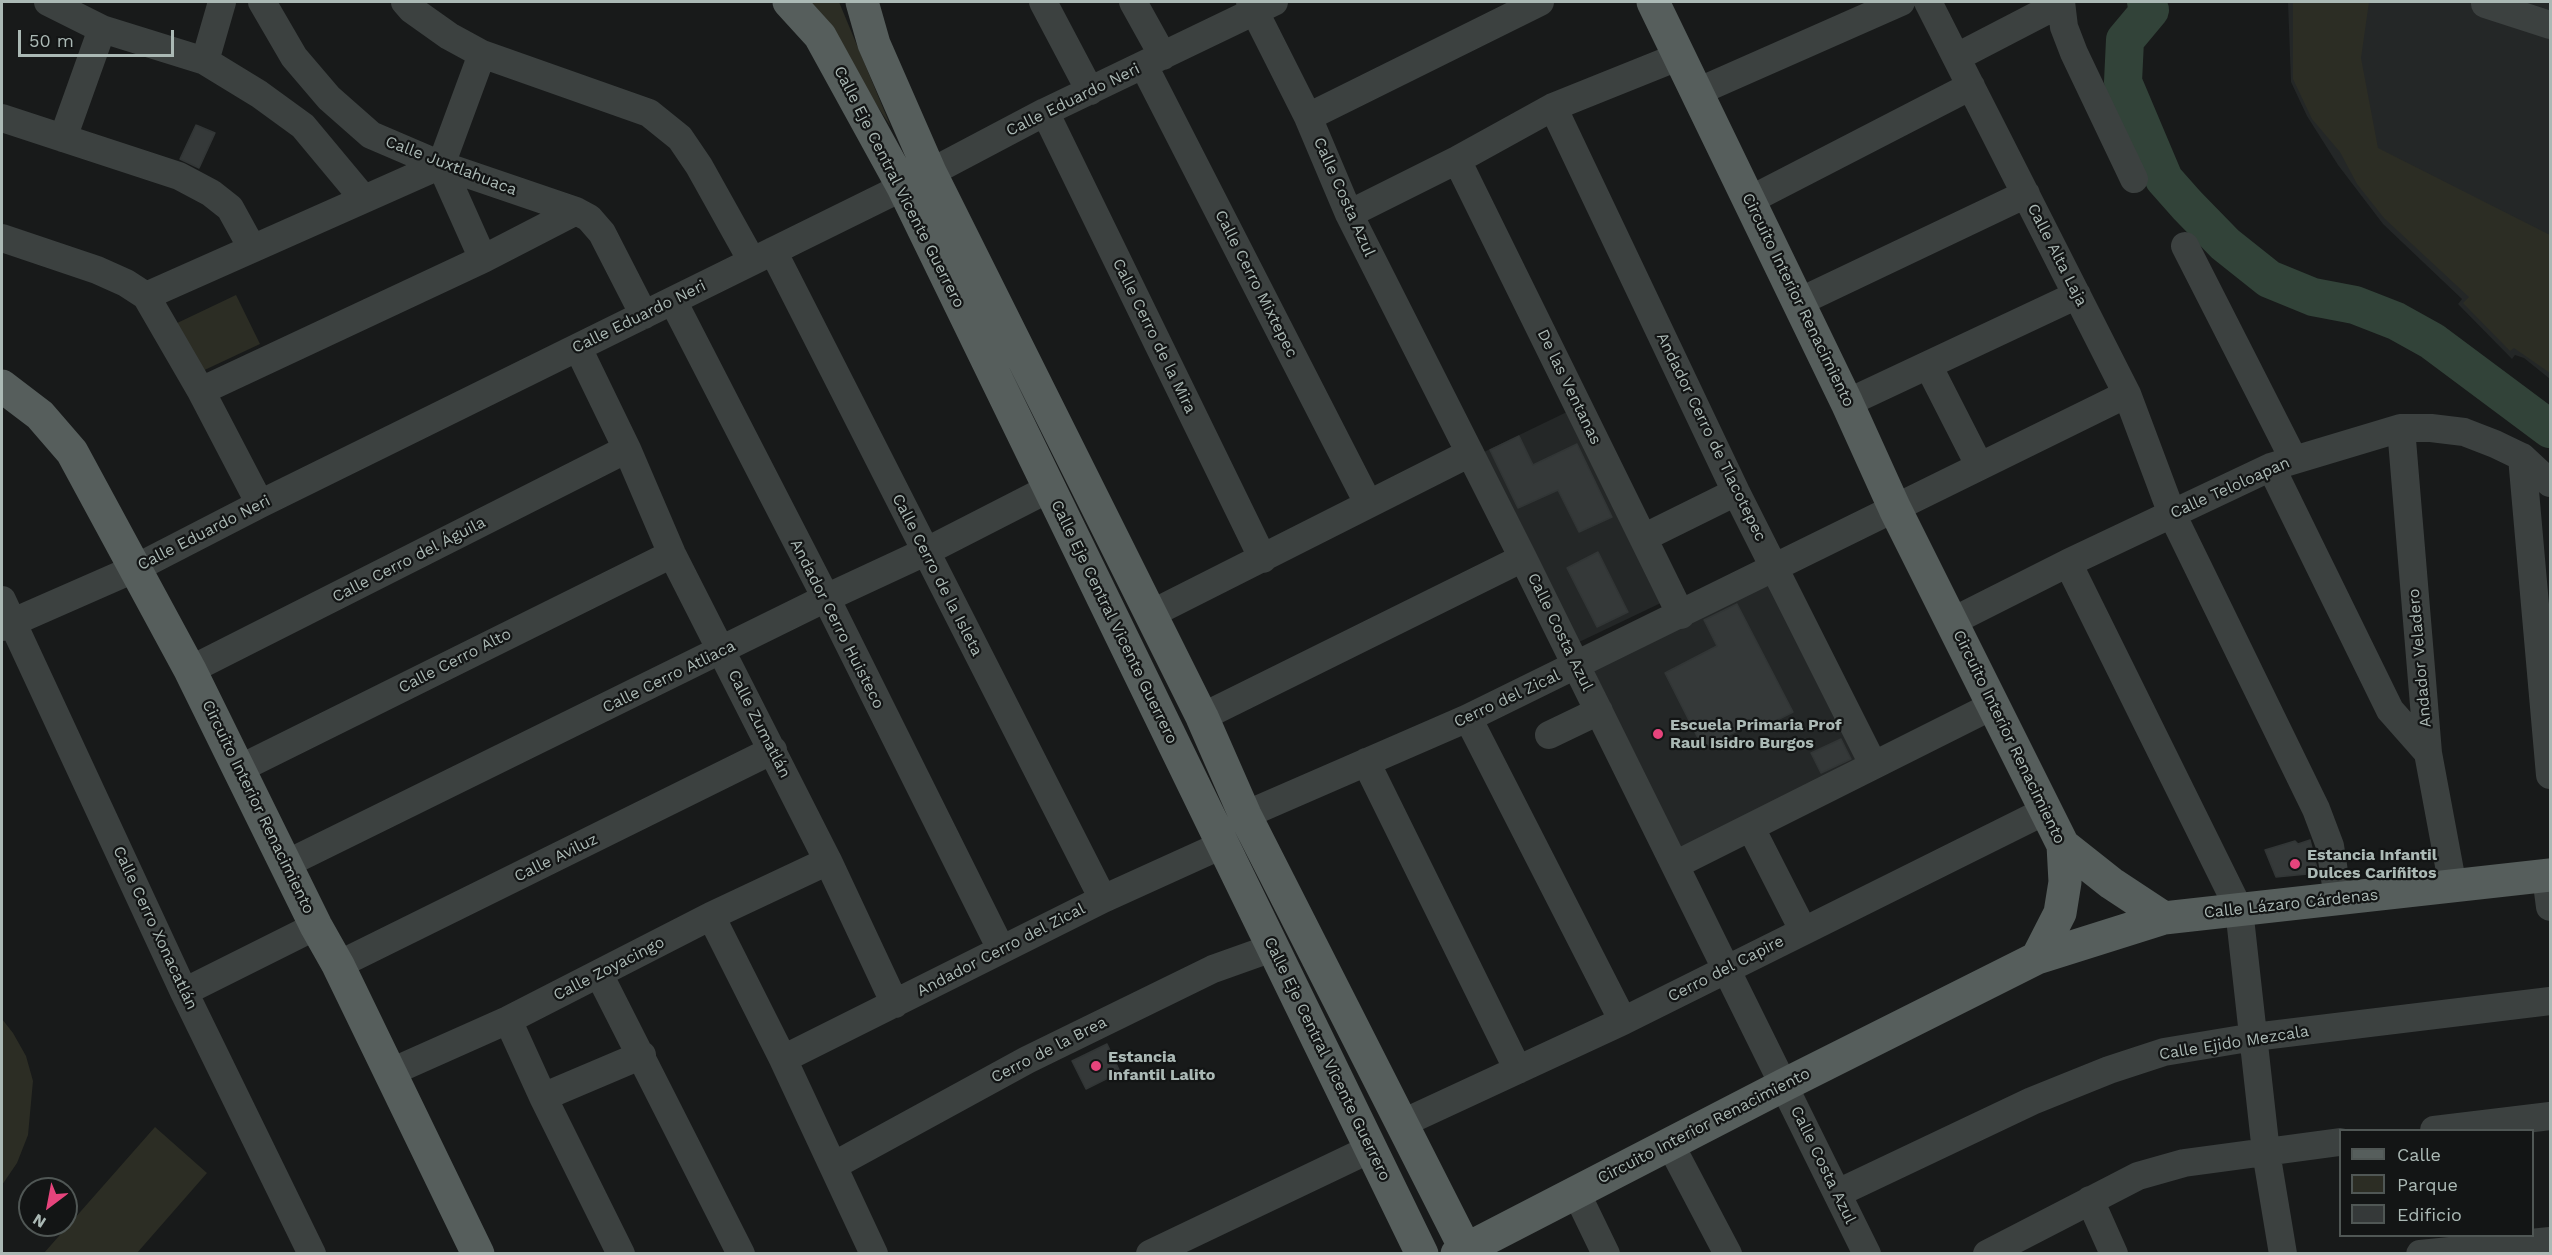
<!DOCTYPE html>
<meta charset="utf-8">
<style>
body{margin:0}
#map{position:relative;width:2552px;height:1255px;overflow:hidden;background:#181a1a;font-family:"Work Sans",sans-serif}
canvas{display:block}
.frame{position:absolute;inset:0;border:3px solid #abb9b5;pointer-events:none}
.legend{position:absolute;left:2339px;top:1129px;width:195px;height:108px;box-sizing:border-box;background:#131515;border:2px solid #505755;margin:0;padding:8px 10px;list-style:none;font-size:18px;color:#abb9b5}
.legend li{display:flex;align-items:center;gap:12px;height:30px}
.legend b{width:30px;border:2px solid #505755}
.north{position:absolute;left:18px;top:1177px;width:60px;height:60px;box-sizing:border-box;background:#131515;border:2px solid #505755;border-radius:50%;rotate:212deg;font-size:16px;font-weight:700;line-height:24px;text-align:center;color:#abb9b5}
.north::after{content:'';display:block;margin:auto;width:21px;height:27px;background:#e6447c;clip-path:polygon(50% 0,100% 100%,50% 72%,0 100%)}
.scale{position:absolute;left:18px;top:30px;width:156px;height:27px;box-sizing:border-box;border:3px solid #abb9b5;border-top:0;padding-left:8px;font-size:18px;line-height:21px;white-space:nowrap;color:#abb9b5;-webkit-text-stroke:4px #131515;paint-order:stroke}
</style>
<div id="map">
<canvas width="2552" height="1255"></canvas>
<div class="frame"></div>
<ul class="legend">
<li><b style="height:8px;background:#565e5c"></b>Calle</li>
<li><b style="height:16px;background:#2c2d24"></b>Parque</li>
<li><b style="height:16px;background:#353939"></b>Edificio</li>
</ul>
<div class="north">N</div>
<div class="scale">50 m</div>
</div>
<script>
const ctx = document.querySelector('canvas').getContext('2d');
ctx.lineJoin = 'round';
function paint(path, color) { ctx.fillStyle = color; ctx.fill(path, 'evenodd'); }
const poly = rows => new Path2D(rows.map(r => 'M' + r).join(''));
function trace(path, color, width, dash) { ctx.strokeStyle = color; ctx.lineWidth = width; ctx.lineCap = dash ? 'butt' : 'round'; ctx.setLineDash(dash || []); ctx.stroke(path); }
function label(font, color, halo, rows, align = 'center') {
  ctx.font = font + ' "Work Sans",sans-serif'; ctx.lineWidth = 4.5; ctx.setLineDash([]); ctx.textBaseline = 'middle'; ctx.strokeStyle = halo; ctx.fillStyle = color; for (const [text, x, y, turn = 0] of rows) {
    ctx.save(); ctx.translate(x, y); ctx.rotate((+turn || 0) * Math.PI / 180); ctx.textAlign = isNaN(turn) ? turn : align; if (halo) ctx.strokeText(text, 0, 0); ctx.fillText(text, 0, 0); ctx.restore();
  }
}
const built = poly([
 [2288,2,2550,2,2550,379,2524,358,2515,355,2512,359,2458,304,2462,299,2383,224,2338,165,2307,116,2291,82],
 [1571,410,1665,601,1577,643,1484,452],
 [1775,575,1868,764,1681,857,1592,666]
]);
const green = poly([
 [809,2,839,2,891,127],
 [2293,2,2369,2,2361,58,2378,148,2550,235,2550,373,2514,348,2510,351,2463,303,2469,297,2384,218,2357,184,2340,152,2312,119,2293,79],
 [236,295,260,344,196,374,173,325],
 [2,1019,13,1033,26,1056,33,1081,28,1135,17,1163,2,1185],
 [155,1127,207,1173,137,1253,44,1253]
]);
const river = poly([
 [2146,2,2150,10,2125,40,2123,82,2164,179,2187,205,2225,244,2269,279,2313,297,2355,305,2396,321,2432,341,2550,429]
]);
const building = poly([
 [196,125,215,133,199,168,180,159,196,125],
 [1519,436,1533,465,1577,444,1612,517,1579,532,1558,490,1518,508,1490,450,1519,436],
 [1598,552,1628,612,1597,627,1567,568,1598,552],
 [1737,604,1793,712,1759,729,1755,722,1703,748,1665,673,1717,646,1704,620,1737,604],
 [1841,739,1851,759,1821,773,1811,753,1841,739],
 [2310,840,2318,873,2276,877,2265,850,2295,841,2298,844,2310,840],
 [1107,1044,1120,1072,1086,1089,1072,1061,1107,1044]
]);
const minor = poly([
 [48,2,102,29,205,61,259,94,303,126,363,198],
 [262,2,294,57,329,98,371,135,441,165,576,211,589,218,602,233,644,315],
 [405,2,411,9,449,36,482,54,649,113,680,138,699,166,752,261],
 [1043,2,1090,91],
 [1133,2,1163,56],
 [1250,2,1308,117,1349,214,1523,558,1867,1254],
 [1928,2,2127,394,2172,514,2316,809,2330,846,2338,898],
 [2061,2,2064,27,2074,53,2134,179],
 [2485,2,2485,4,2550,25],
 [1957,57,2061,3],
 [205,61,222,2],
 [1144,66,1368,503],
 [1697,92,1901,2],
 [1553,107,1736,492,1873,764],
 [1045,112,1263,559],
 [1308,117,1540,2],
 [2,118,179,176,211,193,230,208,252,248],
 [63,138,102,29],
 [1457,160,1681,615],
 [441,165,483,259],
 [1750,200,1971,86],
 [1349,214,1457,160,1553,107,1680,56],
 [2,238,97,270,126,283,146,296,201,391,260,504],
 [2185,246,2294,460],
 [773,251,1103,899],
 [146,296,441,165,482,54],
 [673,301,826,598,1001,949],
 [1799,302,2026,194],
 [578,348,627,449,672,554,828,861,895,1004],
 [1928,365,1979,465],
 [201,391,483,259,576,211],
 [1847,403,2077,295],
 [2401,428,2428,753,2453,887],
 [2522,457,2550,775],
 [2271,467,2390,710,2428,753],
 [1643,538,1736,492],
 [2068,563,2239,909,2266,1152,2283,1254],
 [2,600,184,992,312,1254],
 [1151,614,1470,453],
 [1953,621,2068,563,2271,467,2401,428,2431,428,2464,432,2495,444,2522,457,2550,483],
 [2,627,134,569,260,504,903,187,1045,112,1274,2],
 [190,670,627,449],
 [1202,717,1523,558],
 [1468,718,1623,1021],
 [1549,735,1599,711],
 [1366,762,1518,1070],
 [239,769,672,554],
 [1245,815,1468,718,2127,394],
 [1751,828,1803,930],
 [286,864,826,598,925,552,1050,488],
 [1675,865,1994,705],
 [2546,876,2550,907],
 [711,916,783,1059,874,1254],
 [338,965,773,750],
 [599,974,741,1254],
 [184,992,316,926],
 [508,1020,543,1097,621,1254],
 [783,1059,1103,899,1222,845],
 [389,1073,508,1020,711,916,828,861],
 [543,1097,642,1055],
 [1403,1123,1623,1021,2047,810],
 [2434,1130,2550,1116],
 [1670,1144,1728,1254],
 [833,1166,1027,1060,1213,969,1272,948],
 [1576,1192,1606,1254],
 [1838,1193,2032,1101,2109,1070,2164,1052,2254,1037,2550,1001],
 [2090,1200,2114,1254],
 [1150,1254,1370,1149],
 [1987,1254,2138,1176,2184,1163,2340,1142],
 [2420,1254,2550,1241]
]);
const major = poly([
 [789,2,820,36,903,187,1422,1254],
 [862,2,874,44,930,172,1202,717,1245,815,1468,1254],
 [2,386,40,415,72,452,190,670,316,926,338,965,478,1254],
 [2063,845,2111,883,2164,918],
 [2037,958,2164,918,2550,875],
 [1457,1254,1784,1085,2037,958,2060,913,2065,882,2063,845,1895,509,1847,403,1653,2]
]);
const markers = [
 [1658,734,6,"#e6447c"],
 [2295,864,6,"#e6447c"],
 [1096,1066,6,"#e6447c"]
];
const streetNames = [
 ["Calle Eduardo Neri",1073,100,-26],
 ["Calle Juxtlahuaca",451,166,21],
 ["Calle Eje Central Vicente Guerrero",899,187,63],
 ["Calle Costa Azul",1344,197,66],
 ["Calle Alta Laja",2057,255,63],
 ["Calle Cerro Mixtepec",1256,284,63],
 ["Circuito Interior Renacimiento",1798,300,64],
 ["Calle Eduardo Neri",639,317,-26],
 ["Calle Cerro de la Mira",1154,336,64],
 ["De las Ventanas",1569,387,64],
 ["Andador Cerro de Tlacotepec",1711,437,64],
 ["Calle Teloloapan",2230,488,-24],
 ["Calle Eduardo Neri",204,533,-27],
 ["Calle Cerro del Águila",409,560,-27],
 ["Calle Cerro de la Isleta",937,575,63],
 ["Calle Eje Central Vicente Guerrero",1114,622,64],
 ["Andador Cerro Huisteco",837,624,63],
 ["Calle Costa Azul",1560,632,64],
 ["Andador Veladero",2420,658,-95],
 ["Calle Cerro Alto",455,661,-27],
 ["Calle Cerro Atliaca",669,677,-26],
 ["Cerro del Zical",1507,699,-25],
 ["Calle Zumatlán",759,724,63],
 ["Circuito Interior Renacimiento",2009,737,64],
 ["Circuito Interior Renacimiento",258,807,64],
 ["Calle Aviluz",556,858,-26],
 ["Calle Lázaro Cárdenas",2291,904,-6],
 ["Calle Cerro Xonacatlán",155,928,65],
 ["Andador Cerro del Zical",1001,950,-27],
 ["Calle Zoyacingo",609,969,-27],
 ["Cerro del Capire",1726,969,-27],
 ["Calle Ejido Mezcala",2234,1043,-9],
 ["Cerro de la Brea",1049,1050,-27],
 ["Calle Eje Central Vicente Guerrero",1327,1059,64],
 ["Circuito Interior Renacimiento",1704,1126,-27],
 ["Calle Costa Azul",1823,1165,64]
];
const poiNames = [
 ["Escuela Primaria Prof",1670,725],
 ["Raul Isidro Burgos",1670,743],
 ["Estancia Infantil",2307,855],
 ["Dulces Cariñitos",2307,873],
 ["Estancia",1108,1057],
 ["Infantil Lalito",1108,1075]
];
paint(built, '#242727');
paint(green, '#2c2d24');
trace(river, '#324339', 38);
paint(building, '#353939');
trace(building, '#323636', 1.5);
trace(minor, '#3c4140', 28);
trace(major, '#565e5c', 33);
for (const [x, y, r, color] of markers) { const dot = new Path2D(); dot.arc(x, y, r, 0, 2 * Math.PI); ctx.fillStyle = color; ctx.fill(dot); trace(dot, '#131515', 2); }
label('16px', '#abb9b5', '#131515', streetNames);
label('bold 16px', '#abb9b5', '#131515', poiNames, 'left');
</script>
